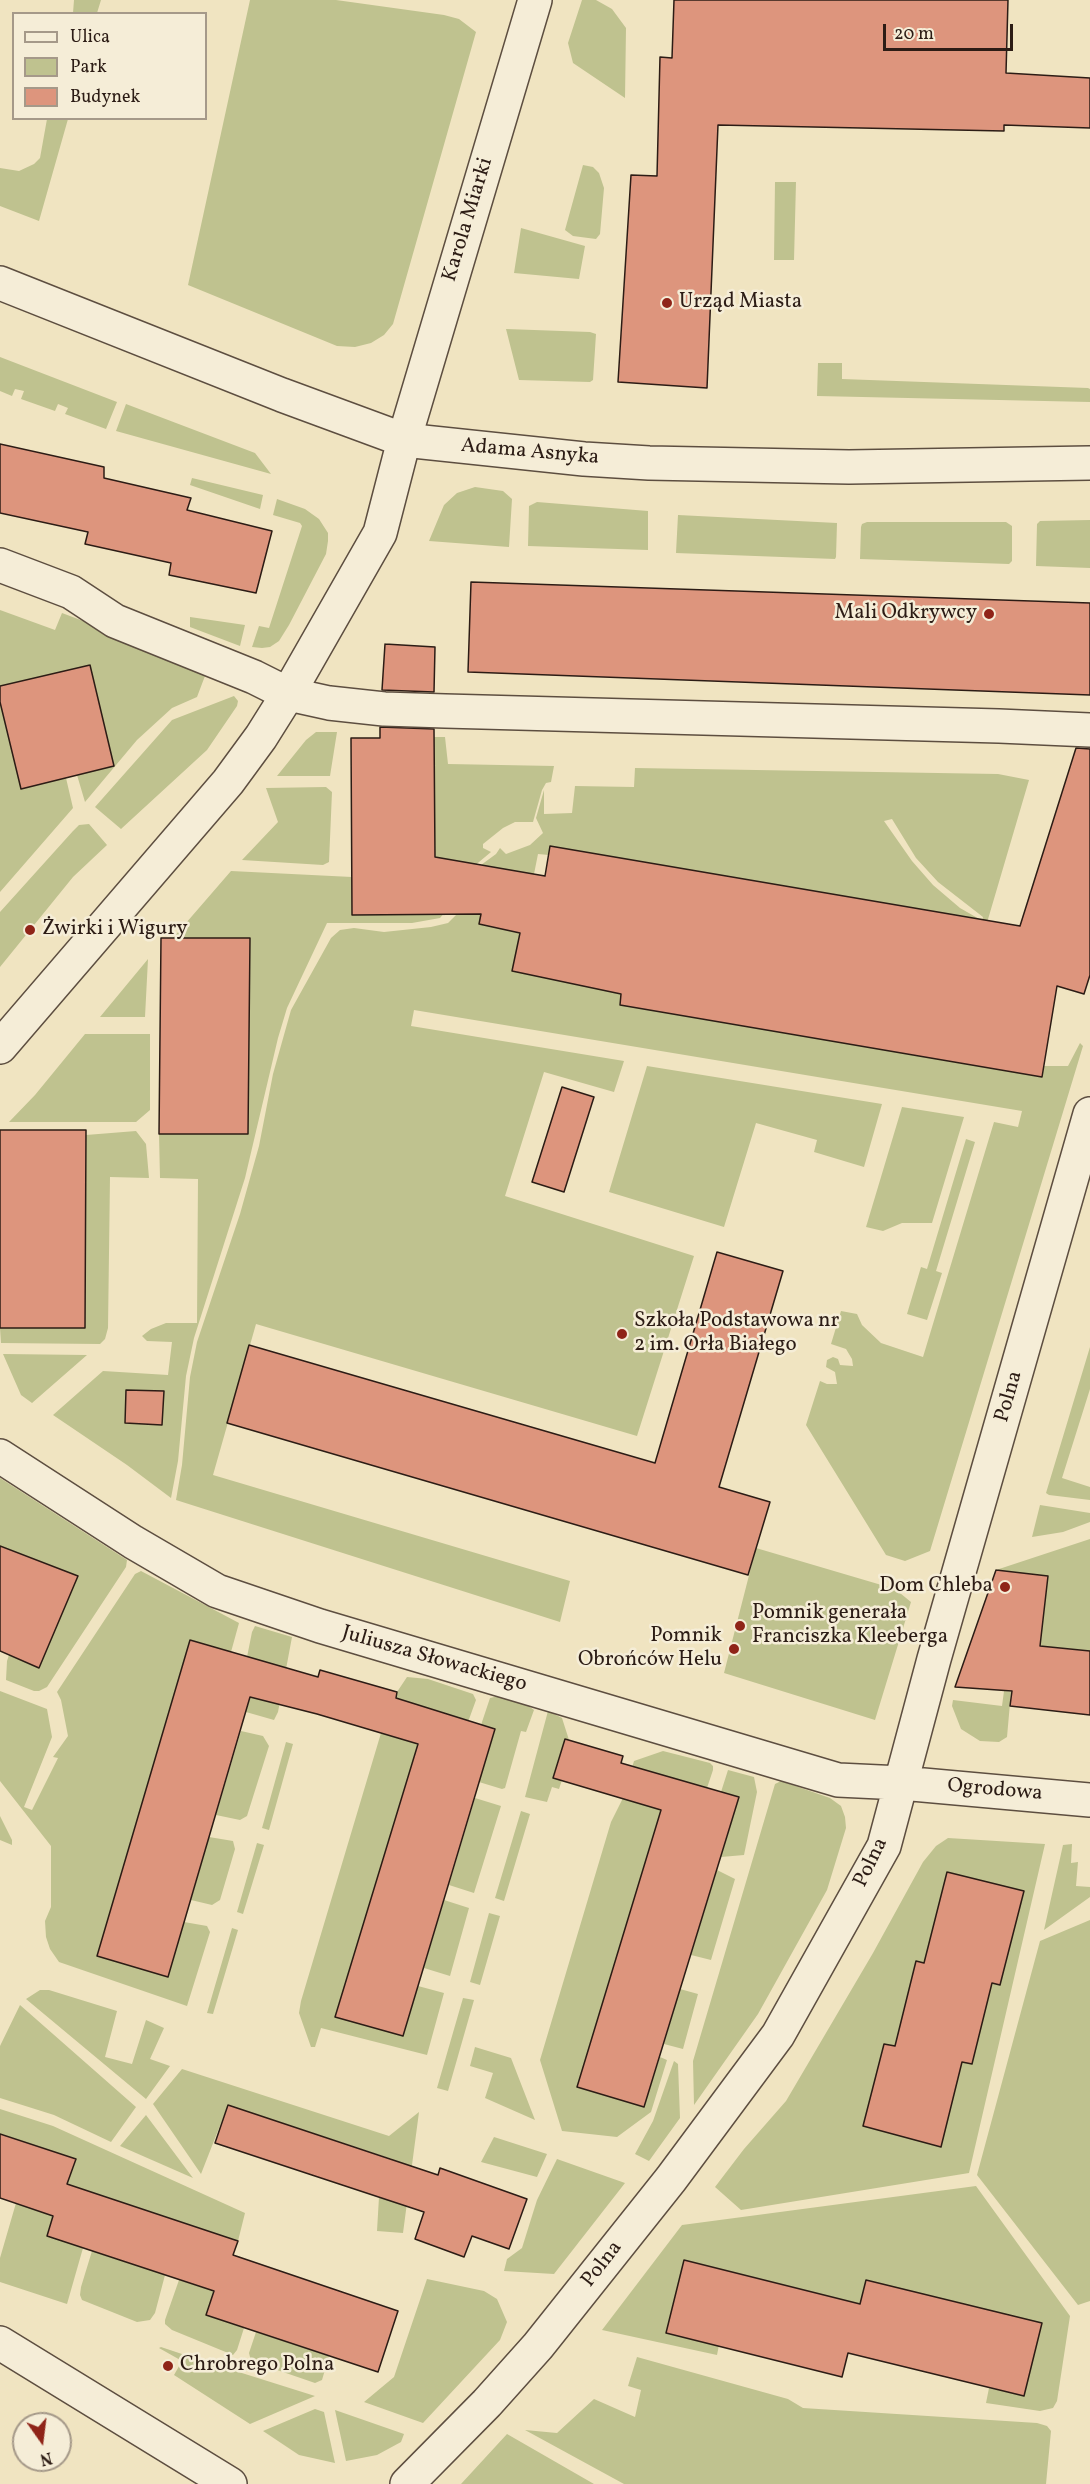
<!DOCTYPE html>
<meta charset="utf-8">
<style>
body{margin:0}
#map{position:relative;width:1090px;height:2484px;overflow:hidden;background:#f0e4c1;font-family:Vollkorn,serif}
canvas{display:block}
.legend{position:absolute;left:12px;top:12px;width:195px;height:108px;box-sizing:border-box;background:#f5edd7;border:2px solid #a59989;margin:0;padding:8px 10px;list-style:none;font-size:18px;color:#2c1c15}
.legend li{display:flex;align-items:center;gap:12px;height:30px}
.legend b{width:30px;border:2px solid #a59989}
.north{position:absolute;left:12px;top:2412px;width:60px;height:60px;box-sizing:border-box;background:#f5edd7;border:2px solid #a59989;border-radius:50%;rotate:166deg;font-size:16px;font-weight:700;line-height:24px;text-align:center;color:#2c1c15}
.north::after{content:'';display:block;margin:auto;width:21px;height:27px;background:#8f2418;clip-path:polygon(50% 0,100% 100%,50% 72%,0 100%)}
.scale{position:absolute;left:883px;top:24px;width:130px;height:27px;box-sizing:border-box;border:3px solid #2c1c15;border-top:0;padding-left:8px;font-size:18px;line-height:21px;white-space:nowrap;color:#2c1c15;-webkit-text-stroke:4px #f5edd7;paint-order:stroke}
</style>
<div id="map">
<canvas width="1090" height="2484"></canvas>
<ul class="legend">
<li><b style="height:8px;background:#f5edd7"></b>Ulica</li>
<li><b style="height:16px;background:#bfc28f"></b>Park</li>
<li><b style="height:16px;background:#dd957d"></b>Budynek</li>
</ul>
<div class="north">N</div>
<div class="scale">20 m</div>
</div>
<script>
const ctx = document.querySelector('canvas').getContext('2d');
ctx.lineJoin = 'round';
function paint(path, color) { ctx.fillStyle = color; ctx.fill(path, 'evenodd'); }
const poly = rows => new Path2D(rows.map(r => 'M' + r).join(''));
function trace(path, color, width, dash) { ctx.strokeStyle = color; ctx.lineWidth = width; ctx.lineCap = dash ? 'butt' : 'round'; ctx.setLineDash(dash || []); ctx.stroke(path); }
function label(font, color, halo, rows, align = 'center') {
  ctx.font = font + ' Vollkorn,serif'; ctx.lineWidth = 5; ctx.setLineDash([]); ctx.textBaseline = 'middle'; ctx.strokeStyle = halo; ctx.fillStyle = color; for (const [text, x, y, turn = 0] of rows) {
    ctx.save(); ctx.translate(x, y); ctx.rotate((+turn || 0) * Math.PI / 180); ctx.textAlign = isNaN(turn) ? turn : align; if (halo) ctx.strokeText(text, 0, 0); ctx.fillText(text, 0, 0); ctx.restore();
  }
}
const green = poly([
 [74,0,101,0,97,13,73,13],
 [250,0,336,0,444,15,459,19,476,32,393,324,384,335,371,343,355,347,337,346,188,285],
 [582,0,596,0,612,9,626,28,625,98,573,63,568,43],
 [47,119,68,119,39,221,0,206,0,168,19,171,34,164,40,158],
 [583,165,593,167,599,173,604,188,600,234,596,239,573,236,565,230],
 [775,182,796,182,794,260,774,260],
 [521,228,585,246,579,279,514,273],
 [506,329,590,332,596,334,593,380,590,382,519,380],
 [0,357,117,402,106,429,65,414,68,408,58,404,55,411,21,399,24,391,15,389,12,396,0,391],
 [818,363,842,363,842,379,1088,388,1090,389,1090,402,817,396],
 [126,404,255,453,271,474,116,431],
 [192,478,263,495,260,509,190,485],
 [475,487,503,491,512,499,509,547,429,541,444,505,457,493],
 [277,499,305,509,319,519,328,533,328,541,326,554,289,625,279,641,270,647,262,648,252,647,259,626,269,628,302,526,300,523,273,515],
 [537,502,648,511,648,550,528,546,529,506],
 [678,515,837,523,836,557,835,559,676,553],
 [1090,520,1090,568,1036,566,1037,524,1040,521],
 [867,522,1006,522,1012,526,1012,561,1009,564,860,559,861,527,862,524],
 [0,610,55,630,62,613,208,668,197,697,172,708,137,740,85,802,77,775,114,766,90,665,0,686],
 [190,617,245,625,240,646,190,627],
 [234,696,238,701,237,706,207,750,121,829,95,807,172,720],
 [0,702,21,788,66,778,73,808,0,892],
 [316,732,337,732,330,776,277,776,306,740],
 [434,737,445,737,448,764,554,766,551,782,546,783,542,790,533,822,515,822,503,828,483,844,483,848,491,852,473,867,452,904,440,918,412,923,327,923,287,1008,278,1038,245,1178,194,1338,186,1376,178,1461,171,1498,127,1465,53,1415,103,1371,168,1375,172,1342,147,1341,142,1336,151,1329,166,1323,197,1323,198,1179,160,1178,159,1134,247,1134,173,938,231,871,352,877,352,915,435,915],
 [126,1390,164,1392,162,1425,125,1423],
 [635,768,998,774,1029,780,976,960,983,917,938,882,916,858,892,819,884,821,912,861,933,885,960,908,981,920,549,855,538,854,534,874,489,867,520,933,621,994,620,1005,1041,1077,1044,1066,1068,1066,1080,1043,1083,1046,930,1551,905,1561,886,1555,806,1425,820,1381,827,1384,837,1384,835,1372,826,1367,827,1360,833,1357,838,1359,840,1365,853,1366,852,1359,846,1349,831,1344,841,1311,857,1314,862,1325,881,1343,923,1357,994,1122,1018,1127,1022,1111,414,1010,411,1026,624,1061,614,1092,544,1072,505,1196,694,1256,637,1436,256,1324,213,1475,570,1581,560,1622,176,1500,182,1465,190,1377,197,1342,240,1214,259,1146,273,1074,291,1010,331,938,340,930,354,928,384,932,431,927,448,923,463,908,481,865,496,854,500,848,506,854,530,845,543,833,536,818,544,790,544,814,572,813,575,786,634,787],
 [326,787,332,792,329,862,323,865,242,860,278,822,266,788],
 [89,824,107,845,73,877,0,967,0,912,73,831,79,825],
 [148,959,145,1017,100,1017],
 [85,1034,150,1034,150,1110,136,1122,9,1122,35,1095],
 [647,1066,882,1104,864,1167,814,1152,817,1140,756,1123,724,1227,609,1192],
 [902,1107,964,1117,932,1223,902,1223,883,1231,866,1227],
 [136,1131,146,1144,149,1178,110,1177,108,1328,105,1339,100,1344,1,1343,0,1328,85,1328,86,1135],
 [966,1139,975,1142,936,1271,942,1273,927,1320,907,1314,921,1267,927,1269],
 [1090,1347,1090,1389,1062,1478,1090,1487,1090,1500,1049,1495,1046,1493],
 [3,1354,87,1355,32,1403,21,1395],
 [0,1478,127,1560,126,1567,47,1687,39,1691,34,1691,6,1680,7,1661,9,1655,39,1668,77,1577,0,1546],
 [1040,1505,1090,1513,1090,1522,1063,1532,1032,1537],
 [1090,1539,1090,1651,1040,1646,1047,1576,996,1570],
 [756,1548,895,1589,911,1602,875,1720,724,1673],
 [141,1571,239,1623,231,1652,190,1640,97,1956,168,1976,184,1922,207,1926,210,1932,187,2006,59,1962,50,1949,46,1937,45,1921,51,1907,51,1846,0,1781,0,1691,47,1709,52,1737,24,1807,32,1810,58,1758,53,1757,68,1736,61,1700,57,1692,135,1574],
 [255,1626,292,1637,278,1712,274,1720,246,1712,261,1661,247,1657,252,1632],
 [407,1677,428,1679,473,1694,476,1700,468,1722,429,1709,335,2017,403,2036,418,1986,444,1993,427,2055,321,2028,315,2047,311,2047,299,2013,301,2001,381,1733,385,1734,397,1692],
 [1004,1691,1011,1692,1007,1737,999,1742,980,1741,961,1729,952,1706,953,1700,1002,1706],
 [499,1696,523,1702,534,1710,526,1732,521,1731,505,1788,502,1789,479,1782,495,1730,481,1725,490,1698],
 [548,1711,562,1718,569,1740,565,1739,553,1777,562,1780,559,1789,552,1787,547,1802,525,1797],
 [241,1731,263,1736,269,1746,247,1816,240,1820,216,1815],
 [286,1742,293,1744,269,1830,262,1828],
 [663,1751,710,1763,713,1766,713,1770,707,1788,671,1778,577,2087,644,2107,660,2057,667,2060,651,2112,617,2137,562,2131,540,2060,611,1822,623,1798,634,1761],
 [728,1770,754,1777,757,1792,744,1855,721,1857,739,1797,721,1792],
 [781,1781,830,1798,841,1806,845,1817,846,1828,827,1890,758,2014,694,2105,693,2061,775,1784],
 [475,1798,501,1806,474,1893,449,1885],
 [521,1811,530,1814,504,1901,495,1898],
 [0,1816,12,1840,12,1845,0,1840],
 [209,1837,233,1841,235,1849,220,1900,212,1905,191,1900],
 [948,1838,1045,1844,969,2173,741,2210,715,2187,744,2149,786,2101,873,1953,923,1862,936,1846],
 [947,1872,1024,1891,1000,1984,992,1983,972,2064,962,2062,941,2146,864,2126,884,2044,895,2046,916,1961,924,1963],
 [257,1843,264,1845,243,1914,237,1912],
 [1072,1844,1071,1863,1078,1862,1076,1886,1090,1887,1090,1897,1044,1930,1063,1845],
 [717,1870,735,1879,711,1960,691,1955],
 [444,1900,469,1908,450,1976,424,1968],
 [489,1913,500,1916,480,1985,470,1982],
 [1090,1920,1090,2301,1078,2305,977,2175,1040,1941],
 [232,1928,238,1930,213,2014,207,2013],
 [680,1989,698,1994,683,2049,664,2044],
 [40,1990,49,1990,117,2011,105,2057,132,2064,146,2020,164,2028,150,2059,170,2066,146,2099,26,1999],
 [463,1998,474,2000,448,2091,437,2088],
 [20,2005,136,2107,111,2142,54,2115,0,2098,0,2046],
 [475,2047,511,2058,535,2120,485,2098,493,2073,470,2066],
 [674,2061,678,2064,680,2118,649,2161,635,2154,653,2121],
 [182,2069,389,2136,419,2112,403,2233,377,2231,379,2197,392,2159,228,2105,201,2174,153,2104],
 [0,2109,53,2126,245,2213,238,2241,67,2184,76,2160,0,2134],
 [146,2115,193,2178,120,2146],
 [494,2137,547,2154,537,2177,481,2162],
 [557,2159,625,2183,554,2274,504,2271,507,2259,522,2248,537,2200],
 [976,2186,1070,2316,1057,2401,1053,2408,1040,2411,986,2403,989,2388,1024,2396,1042,2323,866,2280,860,2304,684,2260,666,2332,719,2345,717,2355,602,2330,682,2225],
 [16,2203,53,2216,47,2236,83,2248,67,2304,0,2282,0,2258],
 [92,2251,165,2275,155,2313,150,2320,137,2322,82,2300,80,2295,81,2287],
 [427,2279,484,2291,497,2299,507,2322,500,2340,423,2423,364,2402,394,2377],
 [179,2280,214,2291,206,2315,244,2328,237,2350,233,2355,172,2330,165,2324,165,2320],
 [256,2332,329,2356,322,2380,315,2383,251,2361,249,2353],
 [161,2347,191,2357,315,2396,250,2424,174,2375,182,2361,159,2348],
 [637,2357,788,2399,803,2408,1037,2423,1047,2426,1051,2431,1046,2484,624,2484,525,2430,557,2433,594,2399,635,2417,641,2390,628,2386],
 [315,2409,324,2412,335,2463,299,2455,263,2431],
 [335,2410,404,2434,401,2442,377,2455,346,2461],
 [507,2434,594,2484,461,2484]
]);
const building = poly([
 [674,0,1008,0,1006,73,1090,78,1090,128,1004,125,1004,131,718,125,707,388,618,382,631,175,657,176,660,57,672,58,674,0],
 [0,444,104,467,104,478,191,498,187,510,272,531,256,593,169,575,171,563,85,544,88,532,0,513,0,444],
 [471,582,1090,603,1090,695,468,672,471,582],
 [385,644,435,647,434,692,382,690,385,644],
 [90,665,114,766,21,789,0,702,0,686,90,665],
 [380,727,434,729,435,857,545,876,550,846,1020,926,1076,748,1090,749,1090,975,1084,994,1057,986,1042,1077,620,1005,621,994,512,971,520,933,479,924,481,914,352,915,351,738,380,738,380,727],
 [161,938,250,938,248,1134,159,1134,161,938],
 [562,1087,594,1097,564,1192,532,1182,562,1087],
 [0,1130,86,1130,85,1328,0,1328,0,1130],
 [717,1252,783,1271,719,1487,770,1502,748,1575,227,1423,249,1345,655,1463,717,1252],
 [126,1390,164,1391,162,1425,125,1423,126,1390],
 [0,1546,78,1576,39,1668,0,1651,0,1546],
 [996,1570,1048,1576,1040,1646,1090,1651,1090,1715,1010,1706,1012,1691,955,1687,996,1570],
 [190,1640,318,1677,320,1670,397,1692,396,1698,495,1729,403,2036,335,2017,418,1744,317,1714,250,1697,168,1977,97,1956,190,1640],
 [565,1739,623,1756,621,1763,739,1797,644,2107,577,2087,661,1810,553,1778,565,1739],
 [947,1872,1024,1891,1000,1985,992,1983,972,2064,962,2062,941,2147,863,2126,884,2044,895,2046,916,1961,924,1963,947,1872],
 [228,2105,438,2175,440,2168,527,2199,509,2249,472,2236,464,2257,415,2239,424,2212,215,2143,228,2105],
 [0,2134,76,2159,67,2184,238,2241,233,2255,398,2311,378,2372,206,2315,214,2291,47,2236,53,2216,0,2198,0,2134],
 [684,2260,860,2304,866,2280,1042,2323,1024,2396,848,2353,842,2377,666,2333,684,2260]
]);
const minor = poly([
 [404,440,584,459,649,463,849,467,1090,463],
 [0,565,71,592,115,621,254,677,288,694,329,703,384,709,445,711,999,726,1090,730],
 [0,1456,133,1542,217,1591,320,1626,838,1780,901,1783,1090,1800],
 [407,2484,487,2403,538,2346,671,2179,778,2035,884,1846,934,1659,1090,1114]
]);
const tertiary = poly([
 [0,283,282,395,404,440],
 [0,1047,228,782,261,737,288,694,380,533,404,440,535,0],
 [0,2343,230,2484]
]);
const markers = [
 [667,303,6,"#8f2418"],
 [989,614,6,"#8f2418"],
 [30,930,6,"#8f2418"],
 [622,1334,6,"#8f2418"],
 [1005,1587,6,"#8f2418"],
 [740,1626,6,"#8f2418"],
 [734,1649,6,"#8f2418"],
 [168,2366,6,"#8f2418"]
];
const streetNames = [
 ["Karola Miarki",469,220,-73],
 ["Adama Asnyka",530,453,5],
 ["Polna",1010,1397,-74],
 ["Juliusza Słowackiego",434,1660,16],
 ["Ogrodowa",995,1791,5],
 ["Polna",872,1863,-64],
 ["Polna",603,2265,-52]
];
const poiNames = [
 ["Urząd Miasta",679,303],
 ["Mali Odkrywcy",977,614,"right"],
 ["Żwirki i Wigury",42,930],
 ["Szkoła Podstawowa nr",634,1322],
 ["2 im. Orła Białego",634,1346],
 ["Dom Chleba",993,1587,"right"],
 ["Pomnik generała",752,1614],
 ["Franciszka Kleeberga",752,1638],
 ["Pomnik",722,1637,"right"],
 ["Obrońców Helu",722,1661,"right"],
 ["Chrobrego Polna",180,2366]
];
paint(green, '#bfc28f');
paint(building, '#dd957d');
trace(building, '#2c1c15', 1.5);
trace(minor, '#5d4e40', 36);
trace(tertiary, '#5d4e40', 36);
trace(minor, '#f5edd7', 33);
trace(tertiary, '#f5edd7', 33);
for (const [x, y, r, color] of markers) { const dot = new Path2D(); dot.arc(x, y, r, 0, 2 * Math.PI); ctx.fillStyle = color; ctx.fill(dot); trace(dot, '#f5edd7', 2); }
label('21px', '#2c1c15', '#f5edd7', streetNames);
label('21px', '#2c1c15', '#f5edd7', poiNames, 'left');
</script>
